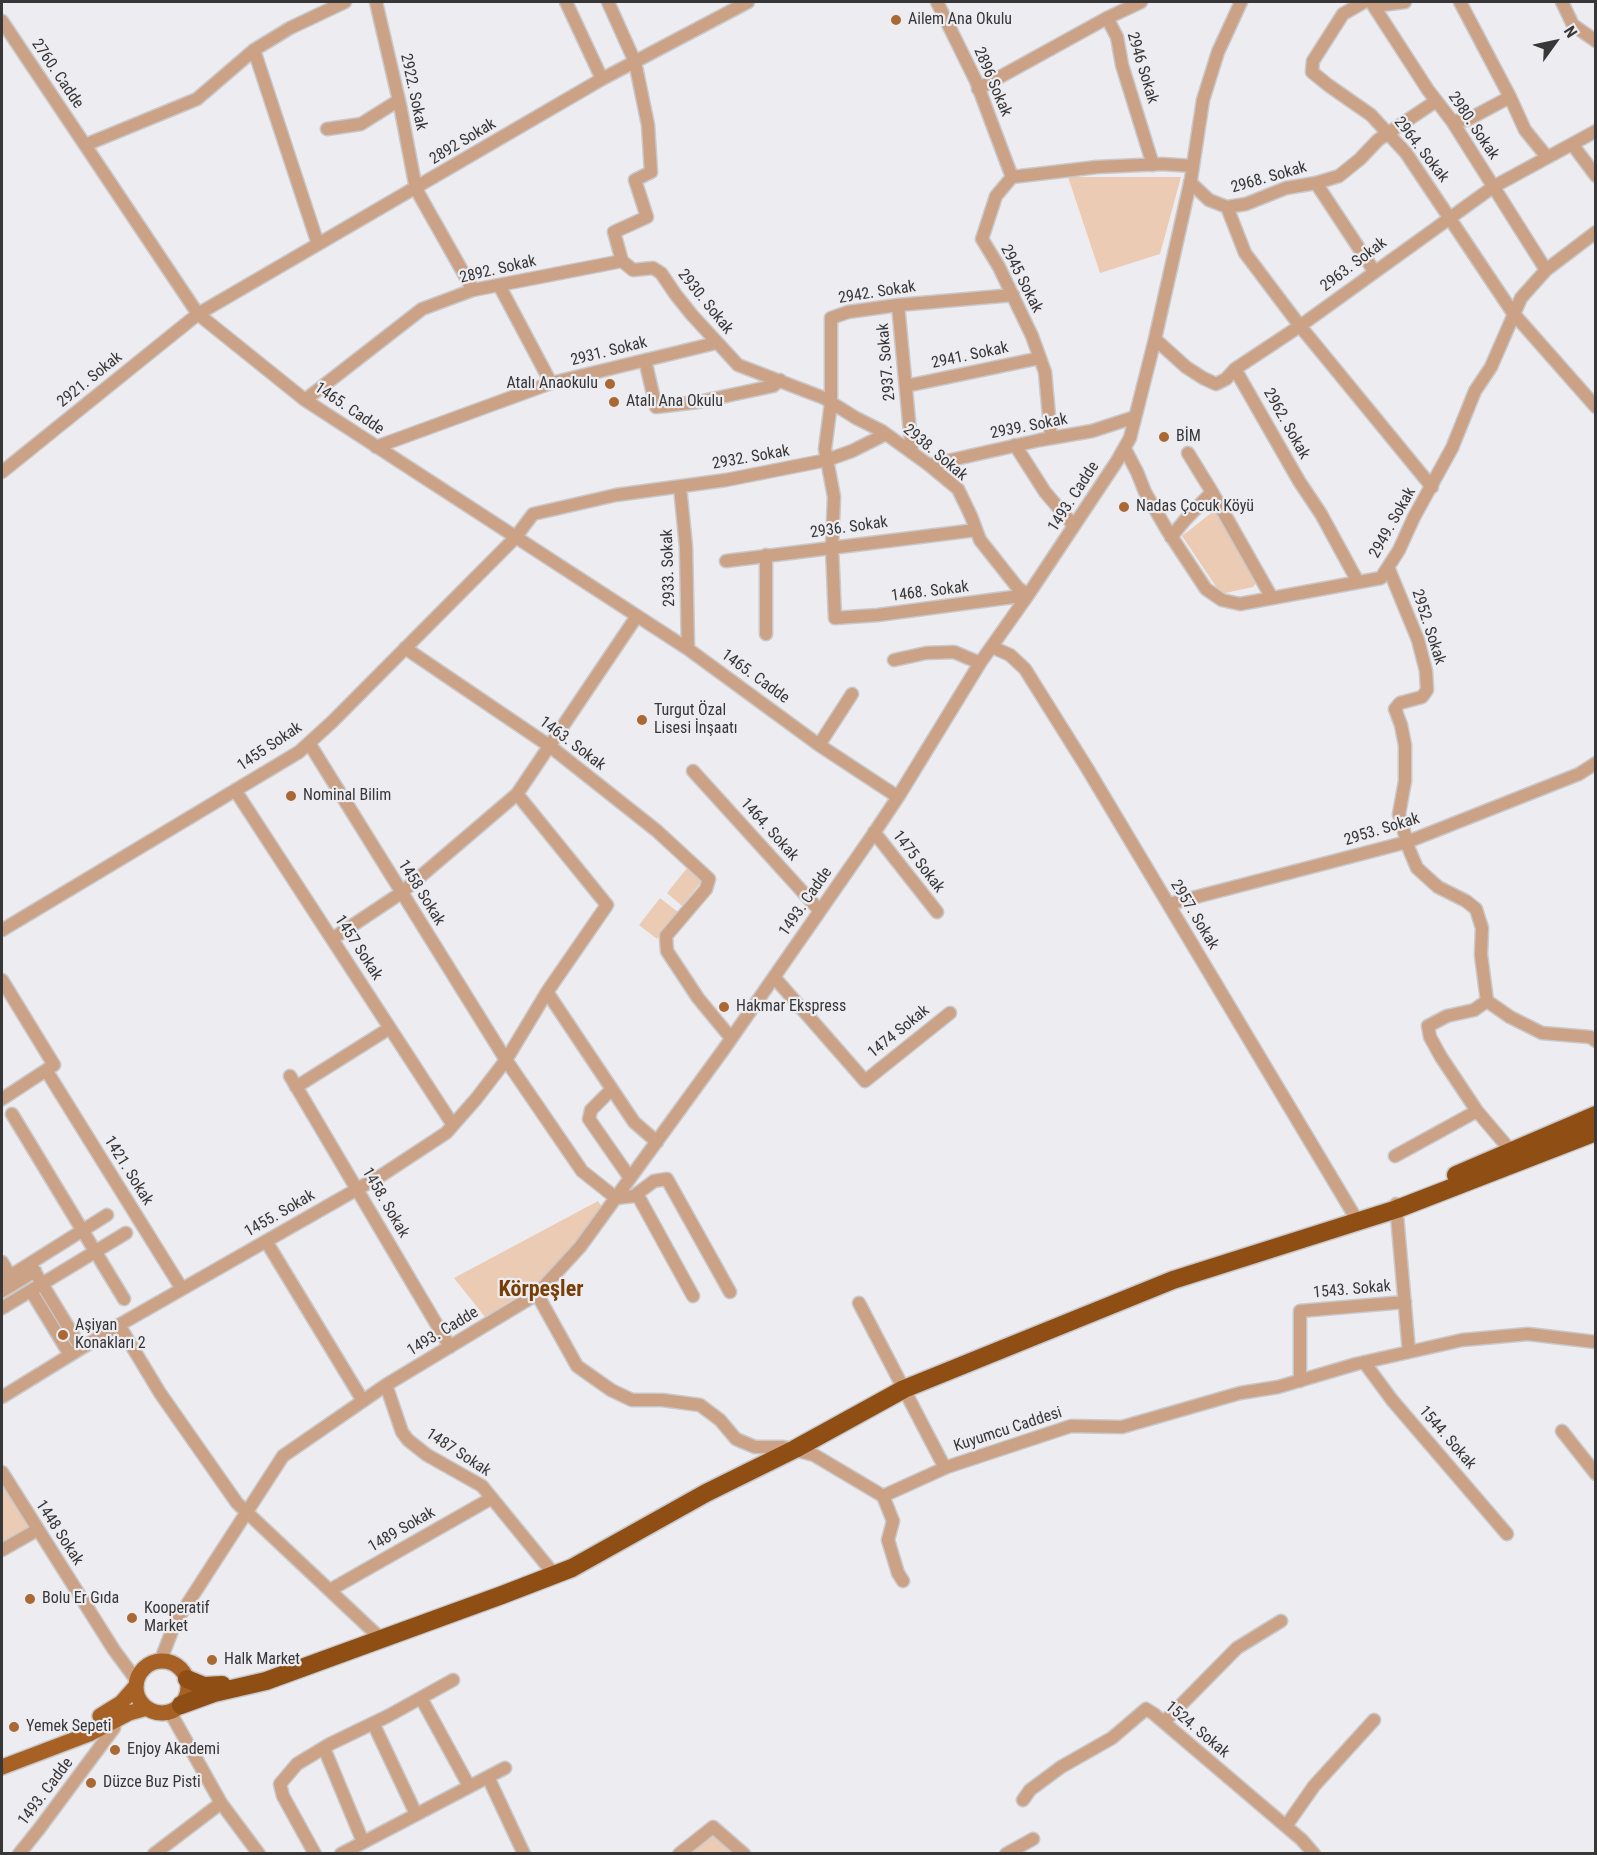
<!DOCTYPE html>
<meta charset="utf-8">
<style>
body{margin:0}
#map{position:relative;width:1597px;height:1855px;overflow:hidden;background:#ededf1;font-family:"Roboto Condensed",sans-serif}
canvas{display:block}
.frame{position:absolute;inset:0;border:3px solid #373738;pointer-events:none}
.north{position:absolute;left:1525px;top:12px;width:60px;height:60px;-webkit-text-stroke:4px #ededf1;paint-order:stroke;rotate:57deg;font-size:16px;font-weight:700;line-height:24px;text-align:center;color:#373738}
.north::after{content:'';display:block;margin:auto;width:21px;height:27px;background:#373738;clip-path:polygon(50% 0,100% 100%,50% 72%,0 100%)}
</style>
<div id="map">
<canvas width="1597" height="1855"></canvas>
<div class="frame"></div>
<div class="north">N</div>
</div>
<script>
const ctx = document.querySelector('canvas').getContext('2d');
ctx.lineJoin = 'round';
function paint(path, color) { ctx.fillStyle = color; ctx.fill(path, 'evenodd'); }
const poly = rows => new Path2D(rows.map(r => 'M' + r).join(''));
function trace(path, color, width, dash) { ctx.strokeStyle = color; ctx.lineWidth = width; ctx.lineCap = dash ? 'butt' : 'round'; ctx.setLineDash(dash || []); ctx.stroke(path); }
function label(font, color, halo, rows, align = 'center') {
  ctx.font = font + ' "Roboto Condensed",sans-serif'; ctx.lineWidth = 4.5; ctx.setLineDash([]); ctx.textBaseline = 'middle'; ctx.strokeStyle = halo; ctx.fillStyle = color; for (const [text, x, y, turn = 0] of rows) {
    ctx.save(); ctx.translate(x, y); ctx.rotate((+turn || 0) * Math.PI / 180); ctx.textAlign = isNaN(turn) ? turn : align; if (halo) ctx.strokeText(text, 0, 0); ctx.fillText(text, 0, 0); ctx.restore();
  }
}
const green = poly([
 [1068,177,1181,177,1160,254,1100,273],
 [1215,510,1258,581,1253,587,1221,594,1182,536],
 [687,868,702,881,682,906,667,893],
 [660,898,678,912,657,939,639,925],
 [598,1201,602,1207,577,1243,549,1277,485,1317,454,1278],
 [2,1482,29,1528,2,1544],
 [713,1832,738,1854,686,1854]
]);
const minor = poly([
 [345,2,290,28,254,50,197,99,85,145,198,314,305,400,688,649,819,745],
 [376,2,400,105,416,189,473,290],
 [566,2,602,79],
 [608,2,635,62,648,125,651,172,635,180,647,217,614,232,622,261,633,270,653,268,661,273,676,295,692,315,738,365,824,398,856,418,882,431,929,465,958,489,971,516,980,540,1018,588,1028,595],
 [937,2,976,81,1012,177],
 [1141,2,1107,18,1117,37,1122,65,1153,165],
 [1364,2,1343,14,1313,61,1312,72,1328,85,1371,115,1406,153,1513,313,1596,407],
 [1371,2,1428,90,1452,121,1546,270],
 [1460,2,1510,97],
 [1562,2,1573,25,1596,41],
 [1374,6,1405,2],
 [2,21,85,145],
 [254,50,318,244],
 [978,89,1107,18],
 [1452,121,1467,120,1510,97,1525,130,1547,157],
 [327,129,361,124,396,102,400,105],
 [1572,144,1596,176],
 [1190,182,1209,200,1227,207,1246,204,1286,188,1316,183,1339,176,1360,159,1378,140,1436,101],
 [1316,183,1374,271],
 [1227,207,1245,253,1300,326,1432,487],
 [499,285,551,383],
 [1013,295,898,305,848,312,831,318,831,403,825,449,834,497,832,547,835,618,878,615,1028,595],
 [898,305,912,453],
 [1155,339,1186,367,1203,378,1216,384,1226,379,1235,369,1299,481,1321,514,1358,582],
 [645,360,656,407,698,402,773,386,780,380],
 [1235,369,1300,326,1493,187,1596,131],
 [906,386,1040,358],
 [305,400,422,309,473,290,622,261],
 [1051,438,1045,372,1032,336,999,267,982,239,996,196,1012,177,1097,167,1162,164,1193,166],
 [1015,445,1045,492,1074,526],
 [376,447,551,383,716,343],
 [1125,449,1137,472,1145,492,1167,530,1206,589,1222,600,1240,604,1381,578,1399,550,1414,517,1452,448,1475,391,1491,367,1521,298,1546,270,1596,232],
 [1188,453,1212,492],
 [929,465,1040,440,1092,431,1135,417],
 [2,472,198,314,602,79,748,2],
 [680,487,686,547,688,649],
 [1171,537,1185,520,1212,492,1272,598],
 [726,561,976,530],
 [1388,567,1418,640,1426,671,1427,690,1422,697,1400,703,1395,709,1401,725,1405,745,1405,781,1399,814,1409,849,1417,868,1438,887,1466,901,1476,909,1482,928,1481,955,1487,1001],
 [766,634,766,555],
 [992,647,1010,655,1025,669,1087,768,1354,1215],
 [405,648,551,747,657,831,709,879,706,889,666,936,667,951,698,998,731,1038],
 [894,660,926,653,954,652,980,663],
 [852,694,819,745,898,797],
 [309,743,506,1060,582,1171,616,1198,634,1196,654,1181,667,1179,730,1292],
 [693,771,820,911],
 [235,790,453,1125],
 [874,832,937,912],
 [1169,904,1407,842,1579,774,1596,763],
 [2,930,299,752,332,722,515,538,533,514,616,495,726,480,827,460,852,451,886,434],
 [332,939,401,893,517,794,637,616],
 [774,977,865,1081,950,1013],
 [2,980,54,1065,2,1099],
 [547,992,634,1122,657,1142],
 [46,1070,182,1289],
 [290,1076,450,1347],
 [296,1087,390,1028],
 [612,1089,591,1110,589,1119,630,1178],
 [12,1114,124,1299],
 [1511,1151,1477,1111,1441,1057,1430,1037,1428,1026,1447,1016,1474,1010,1487,1001,1510,1017,1542,1033,1590,1037,1596,1041],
 [1395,1156,1477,1111],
 [637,1194,693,1296],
 [1396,1204,1409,1352],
 [266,1241,363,1401],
 [2,1262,10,1276],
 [30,1264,81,1348],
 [2,1281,107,1215],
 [2,1291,35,1271],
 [31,1291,70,1355],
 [537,1294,577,1366,611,1390,632,1400,662,1400,700,1405,720,1420,736,1439,755,1447,783,1447,814,1455,883,1496,947,1467,1071,1426,1122,1427,1240,1393,1278,1387,1356,1364,1462,1340,1528,1334,1596,1342],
 [859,1303,945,1468],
 [2,1308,126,1233],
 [119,1325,160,1393,237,1503,377,1635],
 [1364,1362,1392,1400,1507,1534],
 [1300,1381,1300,1311,1405,1302],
 [386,1385,402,1432,408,1440,427,1455,482,1486,549,1568],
 [2,1397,119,1325,382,1175,446,1133,476,1099,506,1060,547,992,607,905,517,794],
 [1562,1431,1596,1474],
 [2,1472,114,1650,137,1681],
 [883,1496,893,1521,888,1540,898,1573,903,1581],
 [2,1550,37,1530],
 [330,1590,492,1498],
 [160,1662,175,1623,283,1456,386,1385,537,1294,580,1247,724,1049,872,836,898,797,980,663,1028,595,1117,461,1130,438,1155,339,1191,179,1203,100,1218,52,1241,2],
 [421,1698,469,1786],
 [170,1712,221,1803,259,1854],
 [1164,1722,1237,1648,1281,1621],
 [373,1723,416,1814],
 [324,1748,363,1842],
 [488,1777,524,1854],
 [1023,1800,1030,1790,1061,1767,1112,1738,1146,1709,1154,1714,1302,1840,1314,1854],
 [1286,1826,1314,1786,1374,1720],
 [19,1854,39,1829,114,1728,116,1718],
 [154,1854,221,1803],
 [315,1854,283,1796,280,1784,297,1764,330,1744,388,1716,453,1680],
 [341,1854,505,1768],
 [679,1854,713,1827,744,1854],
 [1006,1854,1033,1839]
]);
const major = poly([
 '136 1687a26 26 0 1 1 52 0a26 26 0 1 1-52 0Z',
 [100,1716,121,1703,136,1686],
 [2,1767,89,1734,129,1713,147,1708]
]);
const highway = poly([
 [1456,1175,1596,1115],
 [187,1679,204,1686,222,1685],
 [181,1705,214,1693,266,1681,502,1595,572,1568,706,1493,795,1449,904,1389,1173,1280,1397,1209,1596,1132]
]);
const markers = [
 [896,20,6,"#aa6834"],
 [610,384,6,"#aa6834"],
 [614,402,6,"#aa6834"],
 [1164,437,6,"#aa6834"],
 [1124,507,6,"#aa6834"],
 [642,720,6,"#aa6834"],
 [291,796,6,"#aa6834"],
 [724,1007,6,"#aa6834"],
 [63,1335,6,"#aa6834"],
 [30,1599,6,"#aa6834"],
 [132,1618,6,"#aa6834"],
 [212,1660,6,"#aa6834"],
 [14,1727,6,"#aa6834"],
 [115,1750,6,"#aa6834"],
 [91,1783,6,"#aa6834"]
];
const poiNames = [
 ["Ailem Ana Okulu",908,20],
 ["Atalı Anaokulu",598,384,"right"],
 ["Atalı Ana Okulu",626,402],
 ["BİM",1176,437],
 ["Nadas Çocuk Köyü",1136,507],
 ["Turgut Özal",654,711],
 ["Lisesi İnşaatı",654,729],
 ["Nominal Bilim",303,796],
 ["Hakmar Ekspress",736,1007],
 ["Aşiyan",75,1326],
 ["Konakları 2",75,1344],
 ["Bolu Er Gıda",42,1599],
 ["Kooperatif",144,1609],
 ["Market",144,1627],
 ["Halk Market",224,1660],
 ["Yemek Sepeti",26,1727],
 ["Enjoy Akademi",127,1750],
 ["Düzce Buz Pisti",103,1783]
];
const streetNames = [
 ["2946 Sokak",1142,68,73],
 ["2760. Cadde",57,74,56],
 ["2896 Sokak",992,82,67],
 ["2922. Sokak",413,92,78],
 ["2980. Sokak",1473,126,56],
 ["2892 Sokak",463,142,-31],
 ["2964. Sokak",1421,150,52],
 ["2968. Sokak",1269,178,-16],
 ["2963. Sokak",1354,265,-37],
 ["2892. Sokak",498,270,-13],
 ["2945 Sokak",1021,279,63],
 ["2942. Sokak",877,293,-9],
 ["2930. Sokak",705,302,51],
 ["2931. Sokak",609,352,-14],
 ["2941. Sokak",970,356,-12],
 ["2937. Sokak",887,362,-95],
 ["2921. Sokak",90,380,-39],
 ["1465. Cadde",349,409,34],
 ["2962. Sokak",1286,424,61],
 ["2939. Sokak",1029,427,-11],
 ["2938. Sokak",935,453,40],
 ["2932. Sokak",751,458,-10],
 ["1493. Cadde",1074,497,-57],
 ["2949. Sokak",1393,523,-61],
 ["2936. Sokak",849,528,-8],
 ["2933. Sokak",669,568,-92],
 ["1468. Sokak",930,592,-7],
 ["2952. Sokak",1428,627,72],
 ["1465. Cadde",755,677,36],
 ["1463. Sokak",572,744,37],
 ["1455 Sokak",270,747,-34],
 ["1464. Sokak",769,830,48],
 ["2953. Sokak",1382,830,-17],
 ["1475 Sokak",918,862,52],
 ["1458 Sokak",421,893,58],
 ["1493. Cadde",806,902,-55],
 ["2957. Sokak",1194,915,59],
 ["1457 Sokak",358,948,57],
 ["1474 Sokak",899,1032,-39],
 ["1421. Sokak",128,1171,58],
 ["1458. Sokak",385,1203,60],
 ["1455. Sokak",280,1214,-30],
 ["1543. Sokak",1352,1290,-5],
 ["1493. Cadde",443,1332,-31],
 ["Kuyumcu Caddesi",1008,1430,-18],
 ["1544. Sokak",1447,1438,49],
 ["1487 Sokak",458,1453,33],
 ["1489 Sokak",402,1530,-30],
 ["1448 Sokak",59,1533,57],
 ["1524. Sokak",1197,1730,40],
 ["1493. Cadde",46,1792,-53]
];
const districtNames = [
 ["Körpeşler",541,1290]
];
paint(green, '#ebcbb4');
trace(minor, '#c9c9cc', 15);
trace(major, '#c9c9cc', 18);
trace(highway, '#c9c9cc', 21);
trace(minor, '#cba286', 12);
trace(major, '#a76125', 15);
trace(highway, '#8f4e14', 18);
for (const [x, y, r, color] of markers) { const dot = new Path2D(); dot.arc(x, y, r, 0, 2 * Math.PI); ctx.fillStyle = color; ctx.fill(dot); trace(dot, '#ededf1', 2); }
label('16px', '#373738', '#ededf1', poiNames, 'left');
label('16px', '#373738', '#ededf1', streetNames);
label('bold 22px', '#773e07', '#ededf1', districtNames);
</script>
